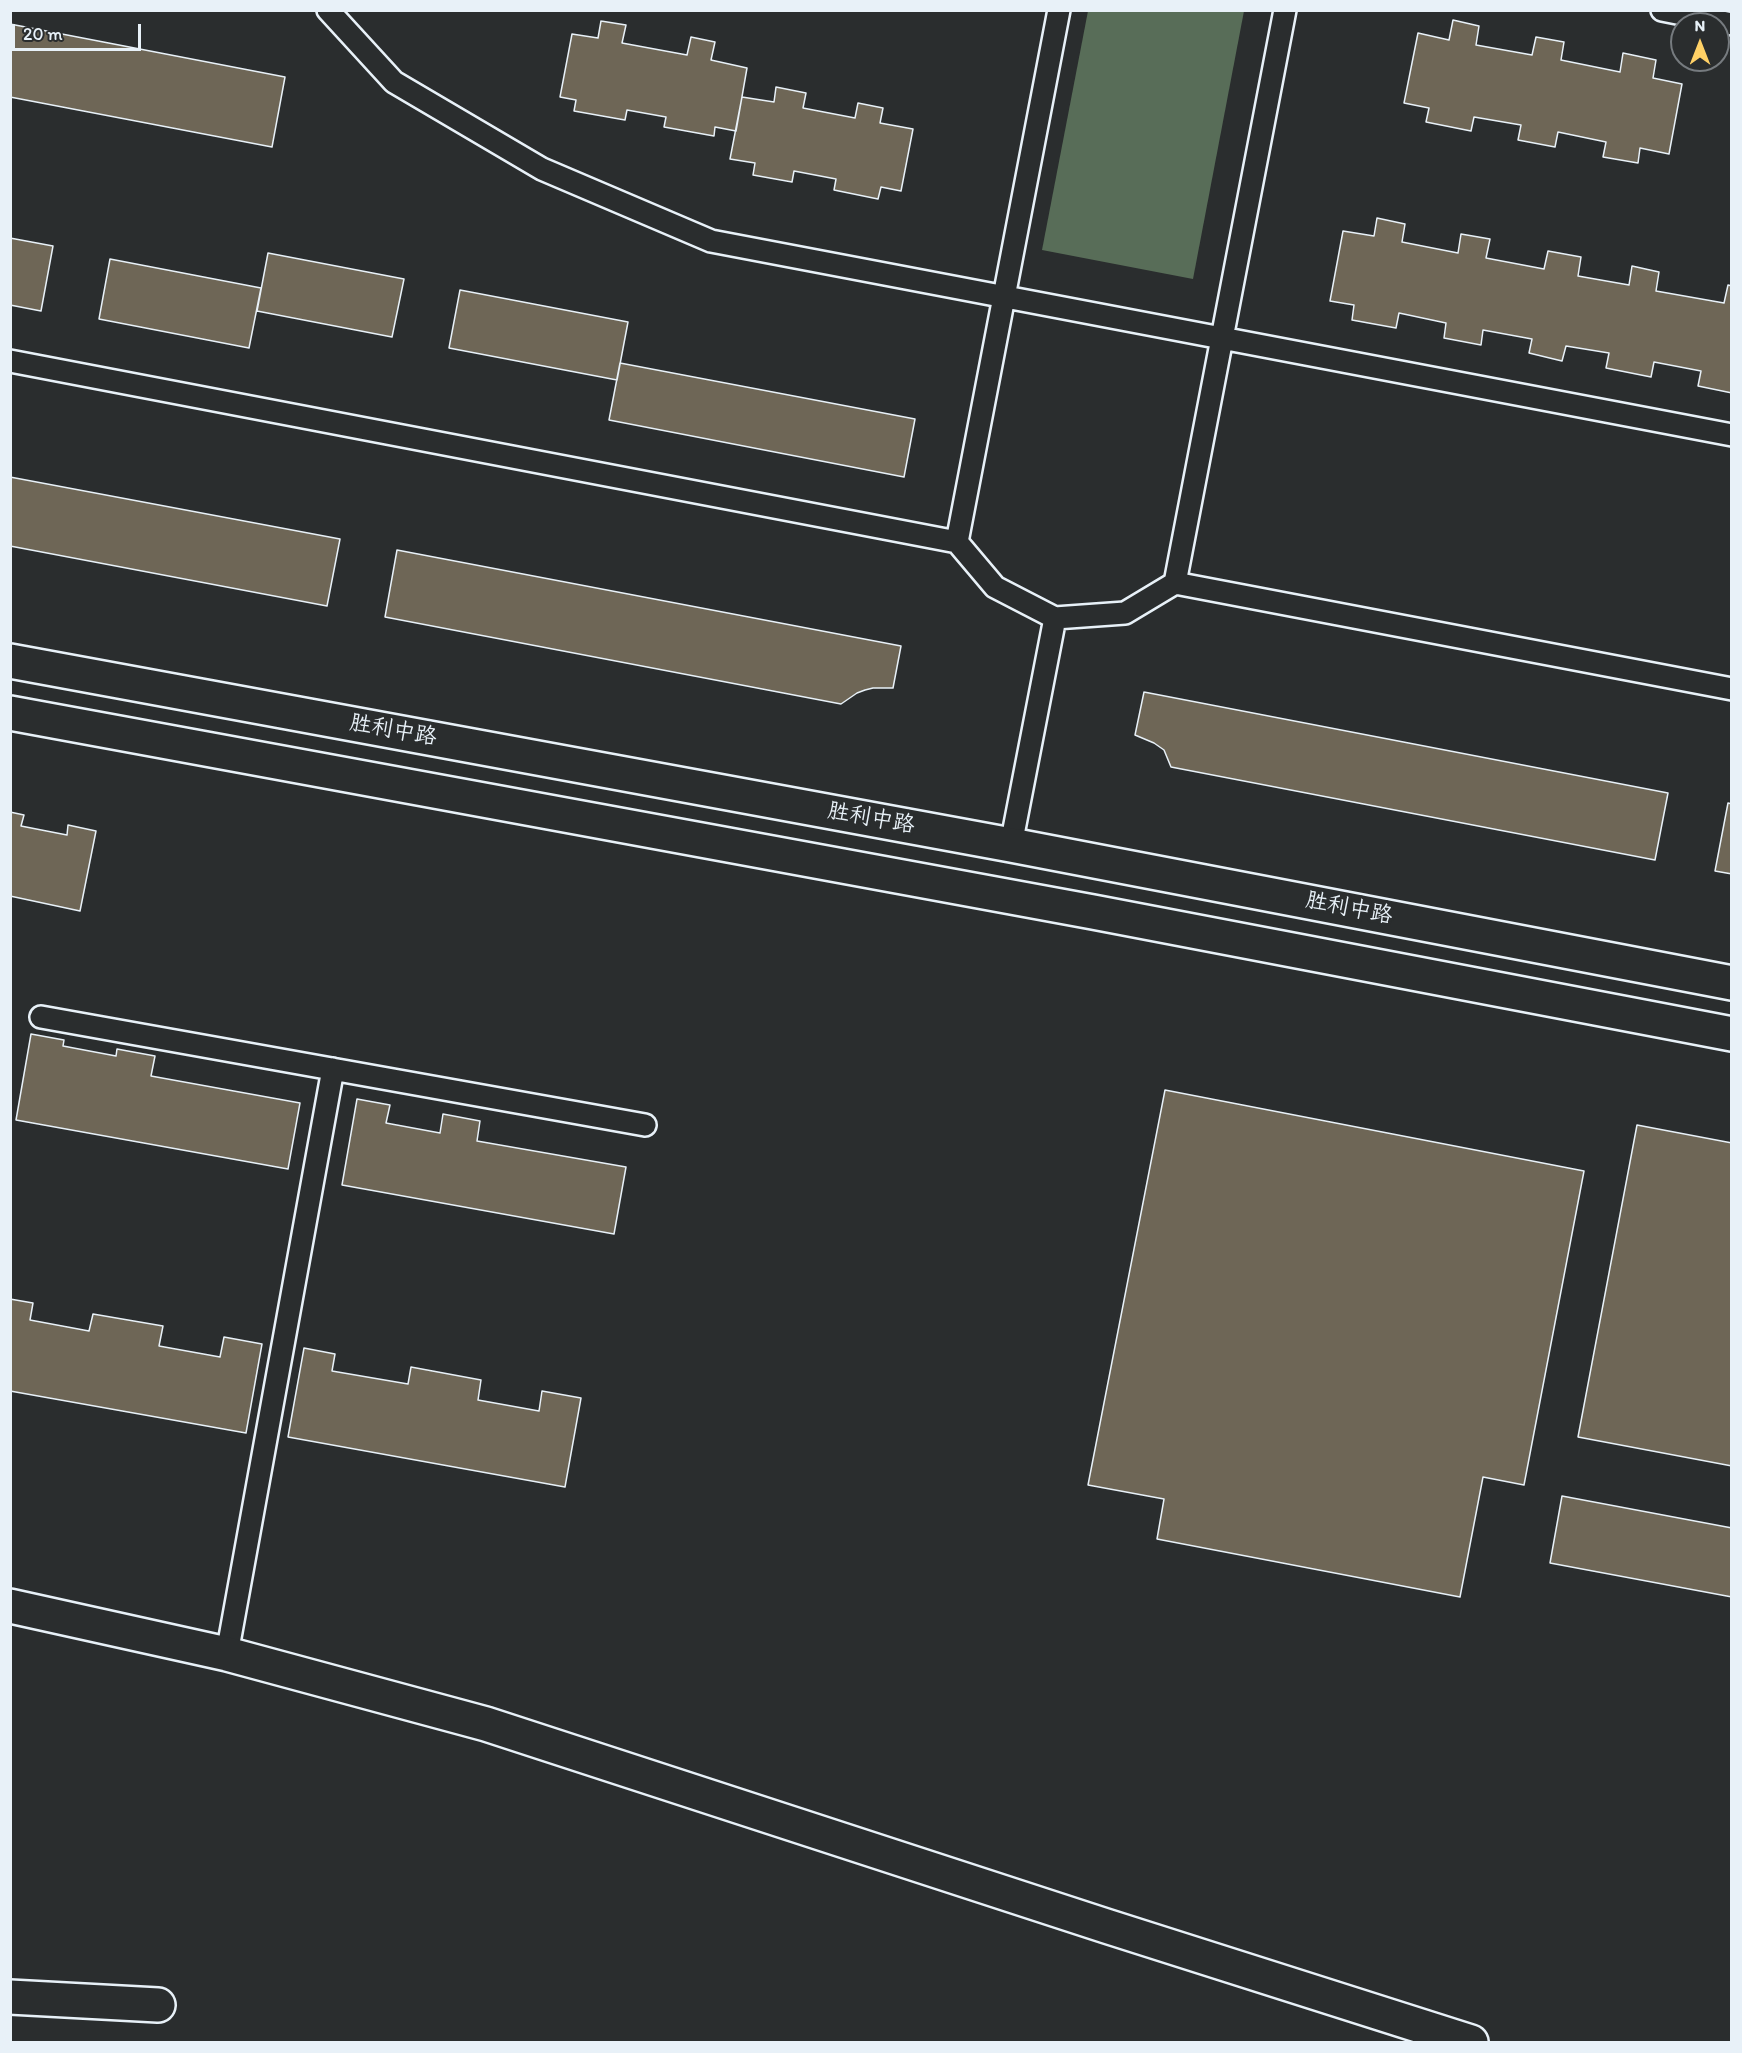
<!DOCTYPE html>
<meta charset="utf-8">
<style>
body{margin:0}
#map{position:relative;width:1742px;height:2053px;overflow:hidden;background:#2a2d2e;font-family:Itim,sans-serif}
canvas{display:block}
.frame{position:absolute;inset:0;border:12px solid #e8f1f8;pointer-events:none}
.north{position:absolute;left:1670px;top:12px;width:60px;height:60px;box-sizing:border-box;background:#2a2d2e;border:2px solid #767b7f;border-radius:50%;rotate:0deg;font-size:16px;font-weight:700;line-height:24px;text-align:center;color:#e8f1f8}
.north::after{content:'';display:block;margin:auto;width:21px;height:27px;background:#ffd166;clip-path:polygon(50% 0,100% 100%,50% 72%,0 100%)}
.scale{position:absolute;left:12px;top:24px;width:129px;height:27px;box-sizing:border-box;border:3px solid #e8f1f8;border-top:0;padding-left:8px;font-size:18px;line-height:21px;white-space:nowrap;color:#e8f1f8;-webkit-text-stroke:4px #2a2d2e;paint-order:stroke}
</style>
<div id="map">
<canvas width="1742" height="2053"></canvas>
<div class="frame"></div>
<div class="north">N</div>
<div class="scale">20 m</div>
</div>
<script>
const ctx = document.querySelector('canvas').getContext('2d');
ctx.lineJoin = 'round';
function paint(path, color) { ctx.fillStyle = color; ctx.fill(path, 'evenodd'); }
const poly = rows => new Path2D(rows.map(r => 'M' + r).join(''));
function trace(path, color, width, dash) { ctx.strokeStyle = color; ctx.lineWidth = width; ctx.lineCap = dash ? 'butt' : 'round'; ctx.setLineDash(dash || []); ctx.stroke(path); }
function label(font, color, halo, rows, align = 'center') {
  ctx.font = font + ' Itim,"LXGW WenKai TC",sans-serif'; ctx.lineWidth = 6; ctx.setLineDash([]); ctx.textBaseline = 'middle'; ctx.strokeStyle = halo; ctx.fillStyle = color; for (const [text, x, y, turn = 0] of rows) {
    ctx.save(); ctx.translate(x, y); ctx.rotate((+turn || 0) * Math.PI / 180); ctx.textAlign = isNaN(turn) ? turn : align; if (halo) ctx.strokeText(text, 0, 0); ctx.fillText(text, 0, 0); ctx.restore();
  }
}
const green = poly([
 [1088,11,1244,11,1193,279,1042,250]
]);
const building = poly([
 [1453,20,1479,26,1476,45,1532,55,1536,37,1564,42,1561,60,1620,72,1623,53,1656,60,1653,78,1682,84,1669,154,1640,148,1638,163,1603,157,1606,142,1558,132,1555,147,1518,140,1521,125,1474,117,1471,131,1426,122,1429,108,1404,103,1418,33,1449,40,1453,20],
 [601,21,626,25,622,43,687,55,691,37,715,42,711,60,747,68,736,131,715,127,714,136,664,127,666,117,627,110,625,120,574,111,576,100,560,97,572,34,598,38,601,21],
 [10,24,285,77,272,147,10,97,10,24],
 [776,87,806,93,803,108,855,118,858,103,883,108,880,123,913,129,901,191,881,187,878,199,834,190,836,179,794,171,792,182,753,175,755,163,730,159,742,97,774,102,776,87],
 [1377,218,1405,224,1402,242,1458,253,1461,234,1490,239,1486,258,1544,269,1548,251,1581,257,1578,276,1629,285,1632,266,1659,272,1656,291,1724,303,1728,285,1732,286,1732,393,1698,386,1701,371,1654,362,1651,377,1606,368,1609,353,1566,346,1562,361,1529,353,1532,339,1483,330,1481,345,1444,338,1446,323,1399,313,1396,328,1352,320,1354,305,1330,301,1343,231,1374,236,1377,218],
 [10,238,53,246,41,311,10,305,10,238],
 [268,253,404,279,392,337,257,311,268,253],
 [110,259,261,288,249,348,99,319,110,259],
 [460,290,628,322,617,380,449,348,460,290],
 [620,363,915,419,904,477,609,420,620,363],
 [10,477,340,539,327,606,10,546,10,477],
 [397,550,901,646,893,688,873,688,865,690,857,693,841,704,385,617,397,550],
 [1144,692,1668,793,1655,860,1171,767,1164,750,1154,743,1135,735,1144,692],
 [1728,803,1732,804,1732,874,1715,871,1728,803],
 [10,812,24,815,21,826,67,835,68,825,96,831,80,911,10,896,10,812],
 [31,1034,64,1040,63,1046,116,1056,117,1049,155,1056,151,1076,300,1103,288,1169,16,1120,31,1034],
 [1165,1090,1584,1171,1524,1485,1483,1477,1460,1597,1157,1539,1164,1499,1088,1485,1165,1090],
 [357,1099,390,1105,386,1123,440,1133,443,1114,480,1121,477,1141,626,1167,614,1234,342,1185,357,1099],
 [1637,1125,1732,1143,1732,1466,1578,1437,1637,1125],
 [10,1299,33,1303,30,1320,89,1331,93,1314,163,1326,159,1346,220,1357,224,1337,262,1344,246,1433,10,1391,10,1299],
 [304,1348,335,1354,332,1371,408,1384,411,1367,481,1380,478,1400,539,1411,542,1391,581,1398,565,1487,288,1437,304,1348],
 [1562,1496,1732,1528,1732,1597,1550,1563,1562,1496]
]);
const service = poly([
 [328,10,394,82,542,169,711,241,1732,435],
 [1662,10,1732,24],
 [10,361,957,542,995,587,1055,618,1125,613,1175,583,1732,689],
 [957,542,1059,10],
 [1175,583,1285,10],
 [1011,845,1055,618],
 [41,1017,645,1125],
 [227,1654,333,1069]
]);
const minor = poly([
 [10,1606,227,1654,486,1724,1106,1926,1471,2042],
 [10,1997,158,2005]
]);
const tertiary = poly([
 [10,661,1011,845,1732,983],
 [10,713,1093,912,1732,1034]
]);
const streetNames = [
 ["胜利中路",393,731,10],
 ["胜利中路",871,819,10],
 ["胜利中路",1349,909,11]
];
paint(green, '#586d58');
paint(building, '#6e6656');
trace(building, '#e8f1f8', 1.5);
trace(service, '#e8f1f8', 26);
trace(minor, '#e8f1f8', 38);
trace(tertiary, '#e8f1f8', 38);
trace(service, '#2a2d2e', 21);
trace(minor, '#2a2d2e', 33);
trace(tertiary, '#2a2d2e', 33);
label('22px', '#e8f1f8', '#2a2d2e', streetNames);
</script>
